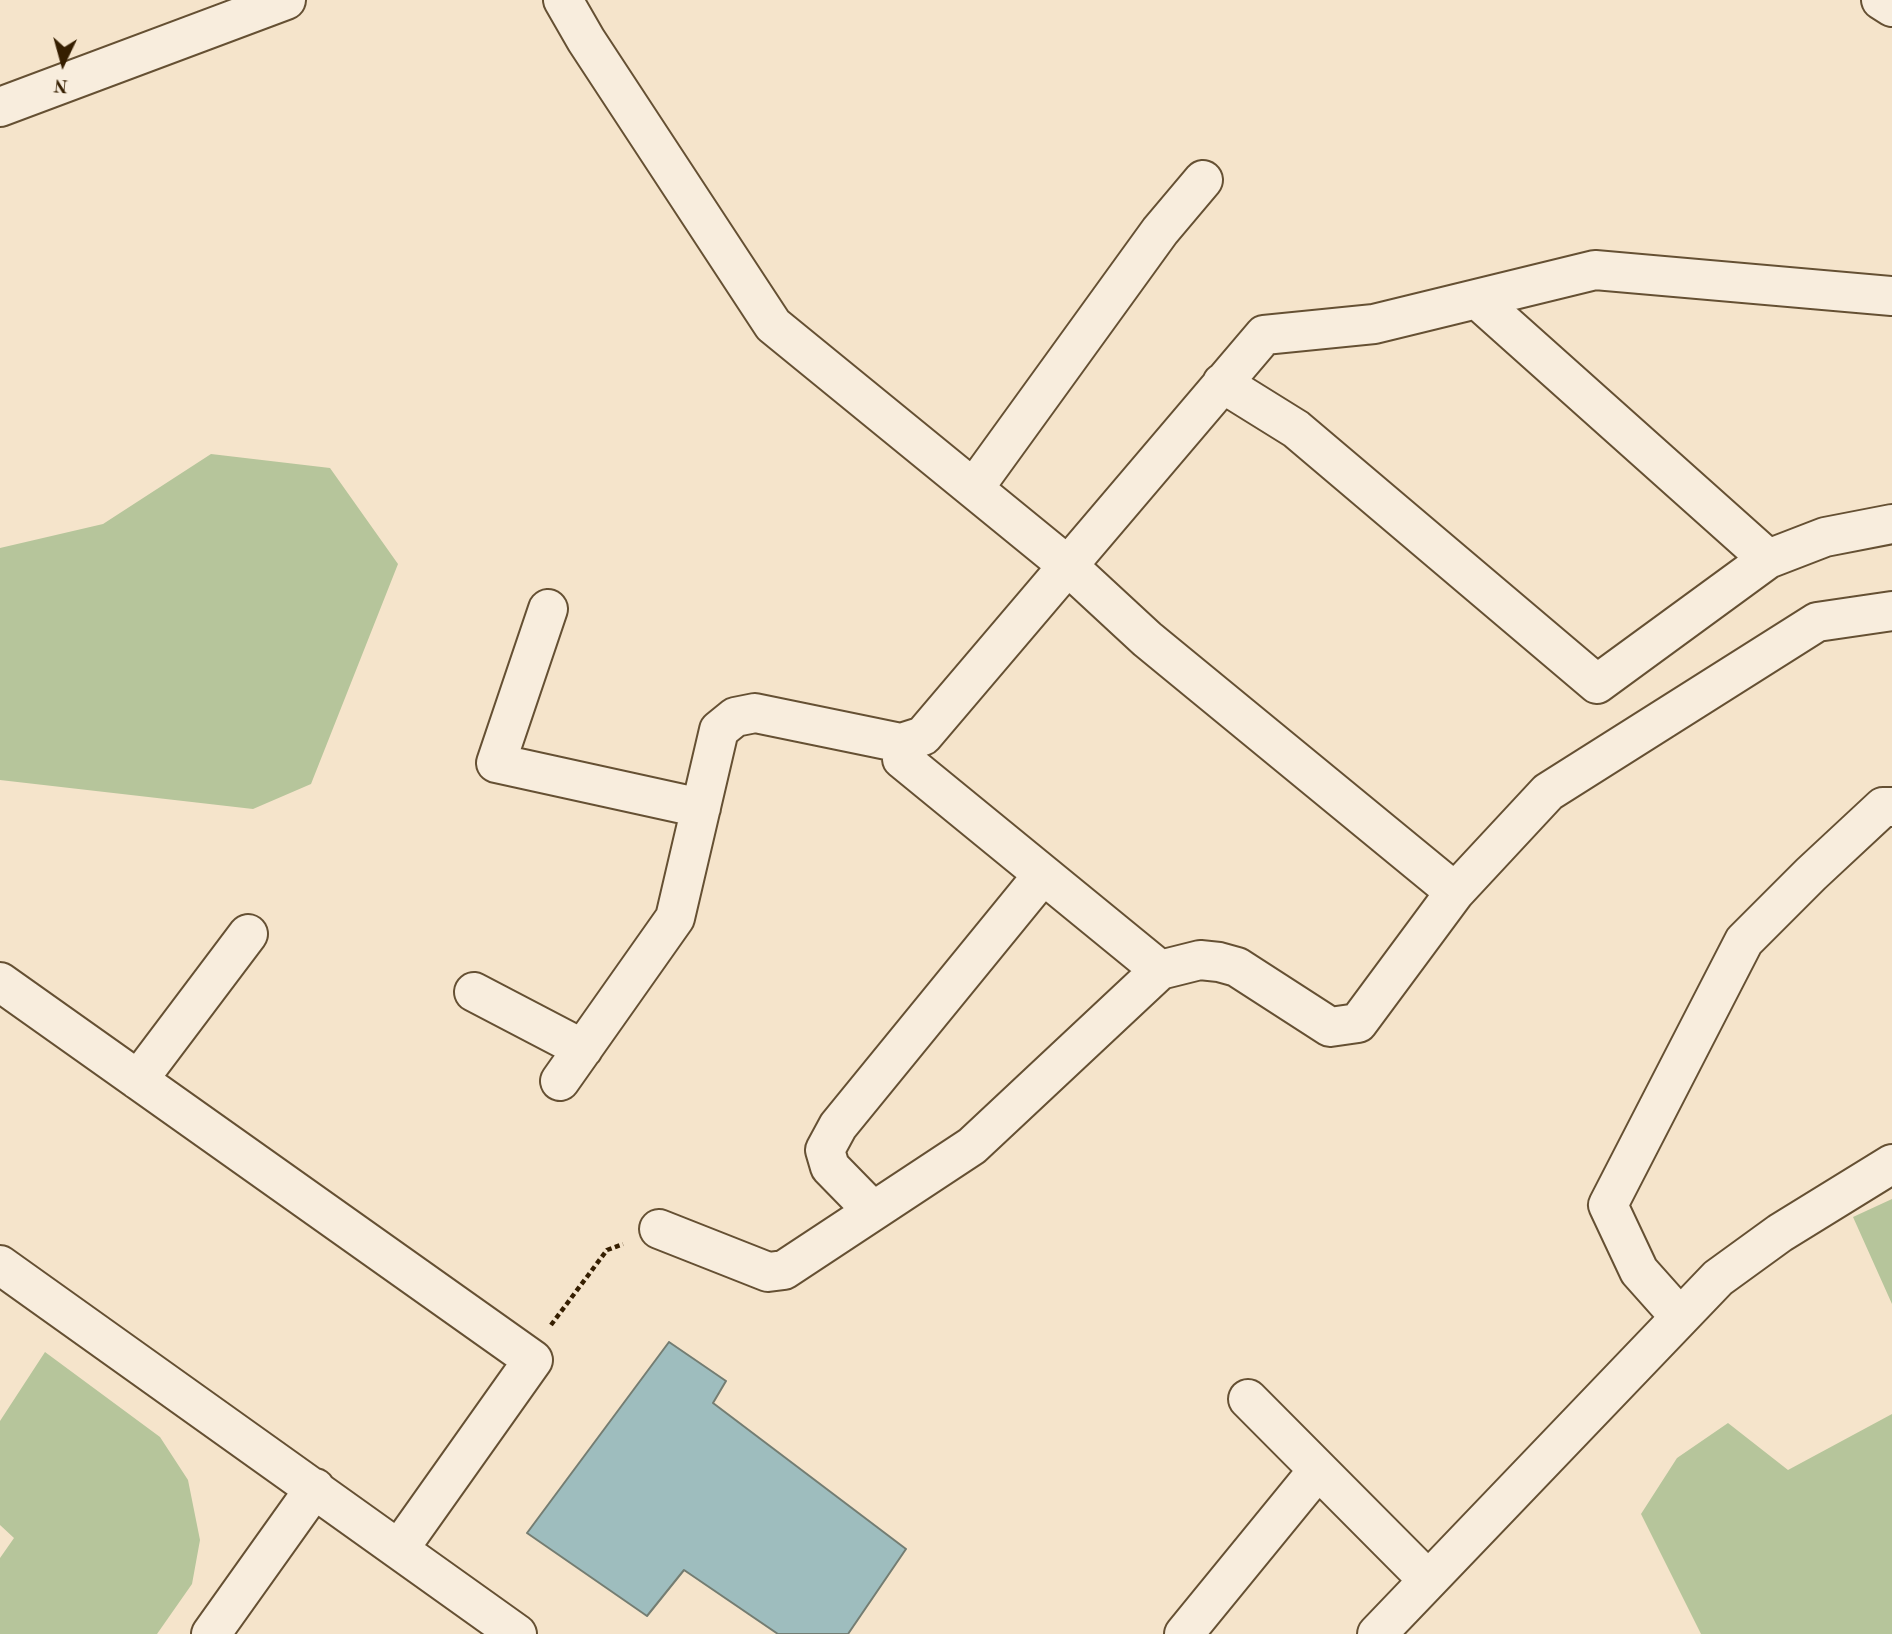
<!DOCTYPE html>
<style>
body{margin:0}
#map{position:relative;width:1892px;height:1634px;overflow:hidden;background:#f5e4cb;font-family:"Old Standard TT",serif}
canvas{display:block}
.north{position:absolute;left:28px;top:28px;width:70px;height:70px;-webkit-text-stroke:5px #f8eddd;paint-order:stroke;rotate:185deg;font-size:19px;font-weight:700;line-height:28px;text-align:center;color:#351e00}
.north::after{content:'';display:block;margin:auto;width:24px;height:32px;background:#351e00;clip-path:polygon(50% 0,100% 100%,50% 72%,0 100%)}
</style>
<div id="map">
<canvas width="1892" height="1634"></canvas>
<div class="north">N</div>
</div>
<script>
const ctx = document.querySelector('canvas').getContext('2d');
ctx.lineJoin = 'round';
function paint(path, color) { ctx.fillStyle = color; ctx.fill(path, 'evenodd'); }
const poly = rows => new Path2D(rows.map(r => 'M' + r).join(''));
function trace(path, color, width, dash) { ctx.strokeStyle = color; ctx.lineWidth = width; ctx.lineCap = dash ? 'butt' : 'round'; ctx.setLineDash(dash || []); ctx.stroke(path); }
const green = poly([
 [211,454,330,468,398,564,311,784,253,809,0,780,0,548,103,524],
 [1892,1199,1892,1304,1853,1217],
 [45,1352,160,1437,188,1480,200,1540,192,1584,157,1634,0,1634,0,1558,14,1538,0,1525,0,1421],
 [1892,1414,1892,1634,1701,1634,1641,1514,1677,1458,1728,1423,1788,1470]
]);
const water = poly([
 [669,1342,726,1381,713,1403,906,1549,848,1634,778,1634,684,1570,647,1616,527,1533,669,1342]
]);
const path = poly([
 [551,1325,607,1250,623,1244]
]);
const minor = poly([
 [563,0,586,40,773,325,1067,565,1147,639,1455,892],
 [1881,0,1892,7],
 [0,107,286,0],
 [1477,299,1768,559],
 [1222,383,1296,429,1597,684,1768,559,1825,537,1892,524],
 [974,488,1160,231,1203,180],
 [548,609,496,763,701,808],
 [901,743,902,759,1160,970],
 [0,982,533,1360,399,1549],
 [474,992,583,1049],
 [138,1080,248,934],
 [560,1081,675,918,719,730,735,717,755,713,901,743,923,736,1264,335,1374,324,1595,270,1892,296],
 [873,1211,830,1167,825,1150,838,1126,1042,876],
 [659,1229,768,1272,784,1270,972,1146,1160,970,1200,960,1219,962,1237,967,1330,1027,1358,1023,1455,892,1548,792,1817,622,1892,611],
 [0,1265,517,1634],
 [1680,1317,1639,1271,1608,1205,1744,941,1811,874,1883,807,1892,807],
 [1248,1399,1428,1580],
 [211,1634,315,1488],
 [1184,1634,1318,1470],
 [1377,1634,1718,1278,1780,1233,1892,1164]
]);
paint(green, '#b6c59b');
paint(water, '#9ebdbe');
trace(water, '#747d72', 2);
trace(minor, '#655033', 42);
trace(path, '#351e00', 4.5, [5, 3.5]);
trace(minor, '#f8eddd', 38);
</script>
